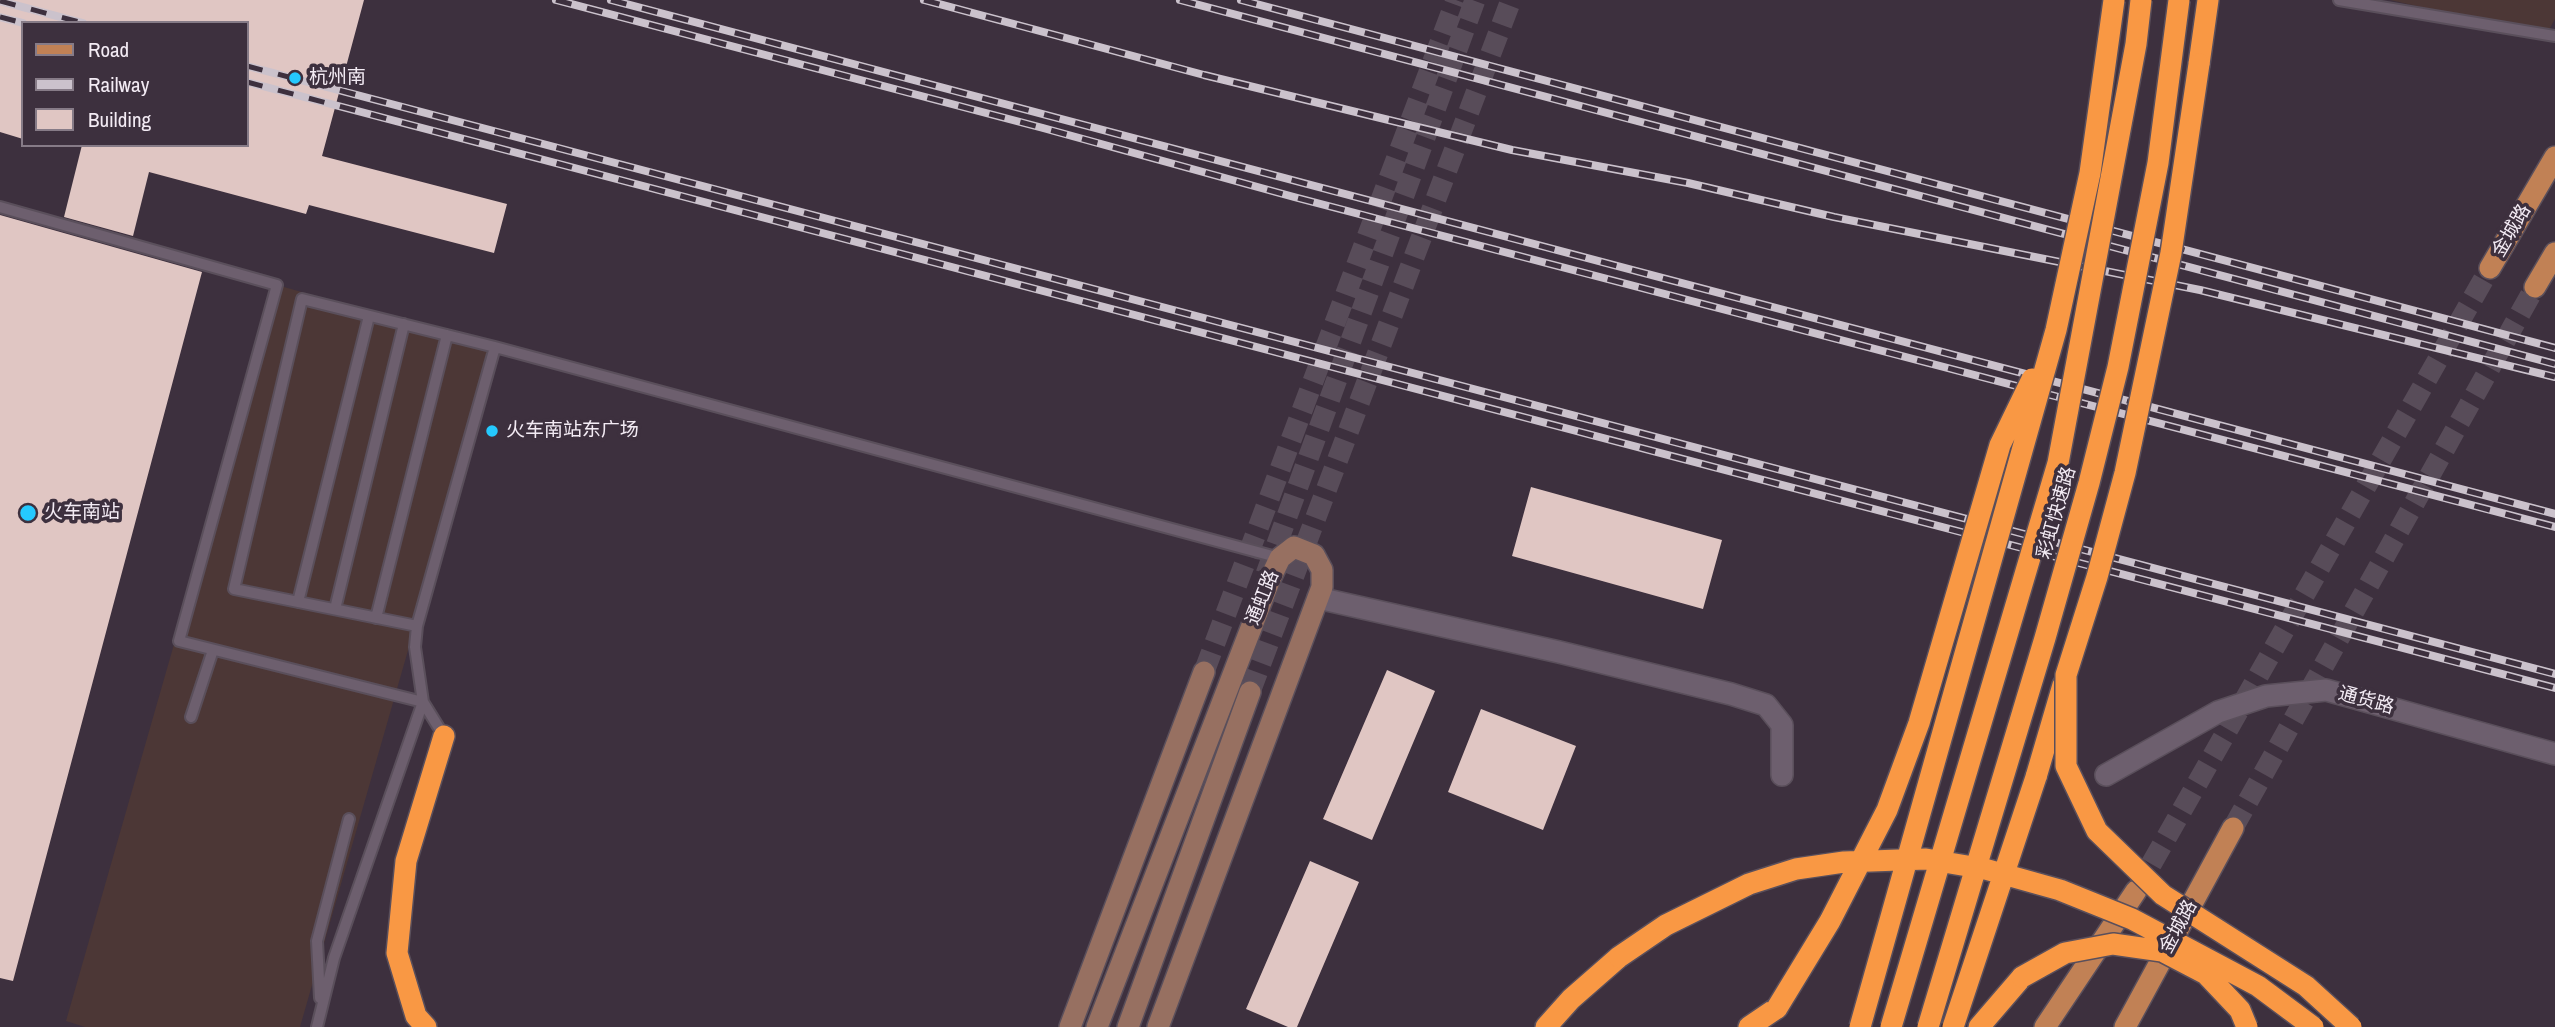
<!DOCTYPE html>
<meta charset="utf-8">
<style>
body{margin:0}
#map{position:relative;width:2555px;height:1027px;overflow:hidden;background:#3d303e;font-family:"Archivo Narrow",sans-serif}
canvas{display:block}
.legend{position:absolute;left:21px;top:21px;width:228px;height:126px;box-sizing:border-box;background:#3d303e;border:2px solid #867b87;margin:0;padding:9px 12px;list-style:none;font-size:21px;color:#f3ebf4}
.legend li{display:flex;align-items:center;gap:14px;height:35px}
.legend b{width:35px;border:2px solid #867b87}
</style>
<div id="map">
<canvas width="2555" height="1027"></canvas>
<ul class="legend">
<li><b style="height:9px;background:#c18155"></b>Road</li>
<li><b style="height:9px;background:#cbc2cc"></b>Railway</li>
<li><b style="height:19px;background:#e0c6c3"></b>Building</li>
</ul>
</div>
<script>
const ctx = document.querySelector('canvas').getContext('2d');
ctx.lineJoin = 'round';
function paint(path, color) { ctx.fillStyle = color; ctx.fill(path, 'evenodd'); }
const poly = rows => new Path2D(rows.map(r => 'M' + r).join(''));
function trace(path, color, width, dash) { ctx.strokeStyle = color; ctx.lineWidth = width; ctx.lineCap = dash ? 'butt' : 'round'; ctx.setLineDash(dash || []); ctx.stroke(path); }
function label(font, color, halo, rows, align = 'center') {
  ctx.font = font + ' "Archivo Narrow","Noto Sans SC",sans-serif'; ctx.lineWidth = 7; ctx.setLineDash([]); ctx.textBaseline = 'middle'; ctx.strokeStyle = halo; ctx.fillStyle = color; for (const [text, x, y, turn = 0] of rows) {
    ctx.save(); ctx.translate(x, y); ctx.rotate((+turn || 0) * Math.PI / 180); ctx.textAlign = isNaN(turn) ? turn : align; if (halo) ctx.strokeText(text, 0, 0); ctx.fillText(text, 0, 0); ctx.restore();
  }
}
const industrial = poly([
 [2390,0,2555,0,2555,19,2546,35],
 [277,285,495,347,300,1027,85,1027,66,1021]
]);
const building = poly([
 [0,0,364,0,322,156,507,204,494,253,309,205,306,214,149,172,133,236,64,217,82,145,247,145,247,23,23,23,23,139,0,132],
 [0,215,202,272,13,981,0,978],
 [1531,487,1722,540,1703,609,1512,556],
 [1387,670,1435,691,1372,840,1323,819],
 [1481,709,1576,746,1543,830,1448,792],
 [1310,861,1359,882,1297,1027,1288,1027,1246,1009]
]);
const secondaryTunnel = poly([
 [1266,574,1475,0],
 [1204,672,1456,0],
 [1250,692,1511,0]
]);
const primaryTunnel = poly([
 [2233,828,2535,287],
 [2136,891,2490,268]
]);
const lane = poly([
 [2339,0,2555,36],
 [0,207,277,285,179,641,423,702,444,736],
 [298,602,369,316],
 [335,609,404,324],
 [376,618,447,335],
 [417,626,234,589,302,299,495,347,1280,558],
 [191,717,213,650],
 [320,998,317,941,349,819],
 [317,1027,334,958,423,702,415,647,417,626,495,347]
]);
const street = poly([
 [1318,598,1559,652,1731,694,1766,705,1782,725,1782,775],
 [2106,775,2218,712,2266,696,2326,690,2555,754]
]);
const secondary = poly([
 [1070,1027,1204,672],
 [1097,1027,1270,579,1280,558,1294,547,1314,555,1322,570,1322,587,1158,1027],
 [1128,1027,1250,692]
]);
const primary = poly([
 [2490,268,2555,157],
 [2535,287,2555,253],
 [2045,1027,2136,891],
 [2125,1027,2233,828]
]);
const highway = poly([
 [2199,64,2208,0],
 [2036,777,2063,685],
 [426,1027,416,1016,397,953,406,861,444,736],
 [1546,1027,1571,999,1619,957],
 [1749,1027,1777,1008],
 [1979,1027,2022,977]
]);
const rail = poly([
 [556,0,1043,128,1294,197,2555,527],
 [611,0,2555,514],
 [924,0,1204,75,1512,150,1688,183,1834,217,2200,290,2555,377],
 [1180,0,2555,364],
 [1241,0,2555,348],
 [0,1,83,23],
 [0,17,23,23],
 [247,66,2555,674],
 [247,82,2555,688]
]);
const highwayBridge = poly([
 [2199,64,2171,253,2125,473,2097,577,2066,675,2066,766,2097,831,2163,895,2306,986,2351,1027],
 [1619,957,1666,925,1749,884,1796,869,1844,862,1926,859,1985,869,2060,890,2132,919,2258,986,2313,1027],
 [2022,977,2065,953,2113,944,2162,951,2206,974,2240,1010,2247,1027],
 [1777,1008,1830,921,1887,810,1919,723,2000,445,2032,379],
 [1860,1027,2056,330,2090,173,2114,0],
 [1891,1027,2058,463,2136,44,2141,0],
 [1928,1027,2045,638,2089,483,2118,367,2158,163,2179,0],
 [1953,1027,2036,777]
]);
const markers = [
 [295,78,7,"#25c9fe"],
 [492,431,7,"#25c9fe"],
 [28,513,9,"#25c9fe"]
];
const poiNames = [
 ["杭州南",309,78],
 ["火车南站东广场",506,431],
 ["火车南站",44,513]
];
const streetNames = [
 ["金城路",2512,231,-60],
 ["彩虹快速路",2057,513,-74],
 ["通虹路",1263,598,-68],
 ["通货路",2366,701,15],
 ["金城路",2179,927,-62]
];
paint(industrial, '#4c3736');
paint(building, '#e0c6c3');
trace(secondaryTunnel, '#584c59', 21, [21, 10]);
trace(primaryTunnel, '#584c59', 21, [21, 10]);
trace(lane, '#5a4f5b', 14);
trace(street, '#5a4f5b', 24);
trace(secondary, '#5a4f5b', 24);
trace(primary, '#5a4f5b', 24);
trace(highway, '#5a4f5b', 24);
trace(lane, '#6d5f6e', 10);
trace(street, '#6d5f6e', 21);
trace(secondary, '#977061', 21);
trace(primary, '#c18155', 21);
trace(highway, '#f99844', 21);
trace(rail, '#cbc2cc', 8);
trace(rail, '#3d303e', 5, [16]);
trace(highwayBridge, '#5a4f5b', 24, []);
trace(highwayBridge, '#f99844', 21);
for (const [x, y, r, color] of markers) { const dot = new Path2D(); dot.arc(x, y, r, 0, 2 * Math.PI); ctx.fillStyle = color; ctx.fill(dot); trace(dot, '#3d303e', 2.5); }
label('19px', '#f3ebf4', '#3d303e', poiNames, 'left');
label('19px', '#f3ebf4', '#3d303e', streetNames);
</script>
